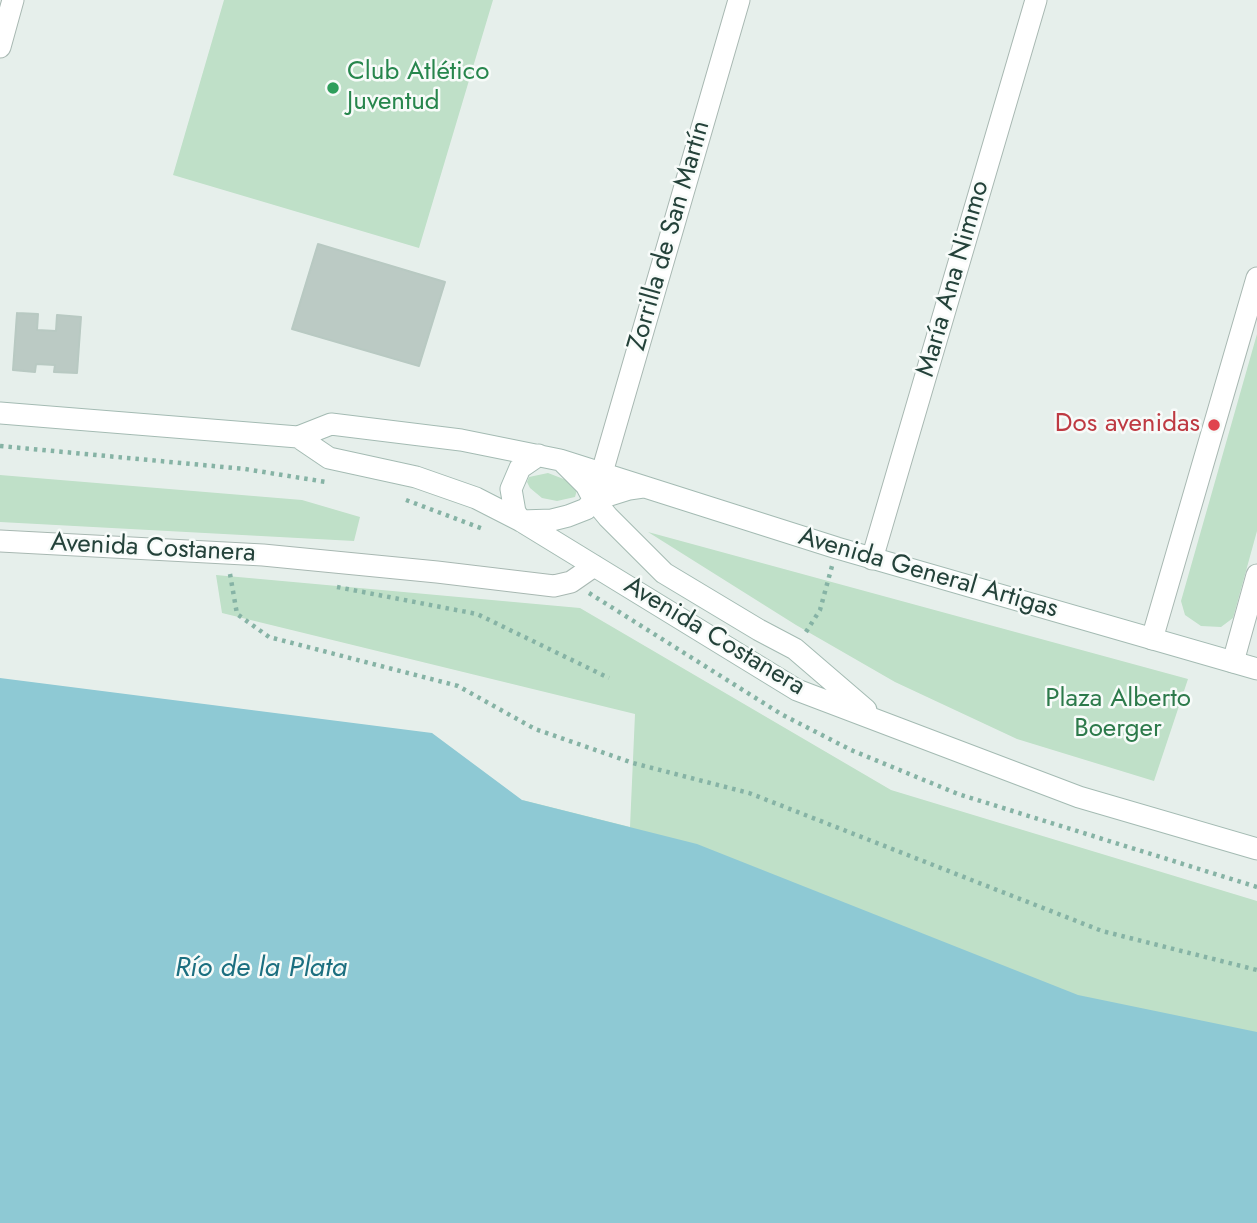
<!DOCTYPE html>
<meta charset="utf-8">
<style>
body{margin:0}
canvas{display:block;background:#e6efeb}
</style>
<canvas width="1257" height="1223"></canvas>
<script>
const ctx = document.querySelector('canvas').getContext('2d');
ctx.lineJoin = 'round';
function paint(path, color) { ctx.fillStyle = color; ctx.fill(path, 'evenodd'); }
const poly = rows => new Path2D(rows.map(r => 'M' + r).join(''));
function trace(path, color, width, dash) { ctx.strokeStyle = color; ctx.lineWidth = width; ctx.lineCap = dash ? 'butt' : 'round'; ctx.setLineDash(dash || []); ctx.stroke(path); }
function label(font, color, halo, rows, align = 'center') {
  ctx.font = font + ' Jost,sans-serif'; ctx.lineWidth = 5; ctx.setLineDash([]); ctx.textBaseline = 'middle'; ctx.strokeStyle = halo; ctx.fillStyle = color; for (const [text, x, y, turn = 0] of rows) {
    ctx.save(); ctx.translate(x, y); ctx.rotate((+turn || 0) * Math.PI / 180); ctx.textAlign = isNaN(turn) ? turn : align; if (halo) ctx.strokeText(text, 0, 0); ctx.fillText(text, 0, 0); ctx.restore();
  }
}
const green = poly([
 [224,0,493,0,419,248,173,175],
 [1257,334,1257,531,1233,618,1221,627,1201,626,1185,615,1181,601],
 [548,473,574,483,577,490,575,497,557,501,542,498,530,488,527,482,529,477],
 [0,475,302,500,360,517,354,541,0,522],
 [648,532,1188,679,1154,781,1017,739,895,682,796,625],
 [216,575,580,608,891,790,1257,901,1257,1223,522,800,630,827,635,714,222,613]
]);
const water = poly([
 [0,678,432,733,522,800,697,844,1078,995,1257,1032,1257,1223,0,1223]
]);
const building = poly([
 [318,244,445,282,419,366,292,329,318,244],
 [17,313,38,314,37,330,56,331,57,315,81,317,77,373,54,372,55,365,36,364,35,372,13,370,17,313]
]);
const path = poly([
 [0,446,245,469,326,482],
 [406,500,483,529],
 [230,574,237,614,269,637,458,686,535,729,633,763,749,793,1102,931,1257,970],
 [337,587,477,614,609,678],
 [589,593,781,714,851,750,958,794,1257,887],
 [806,632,820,610,832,566]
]);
const street = poly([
 [0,47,13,0],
 [594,500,739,0],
 [0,541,263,555,437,572,554,586,571,582,594,566],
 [872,559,1036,0],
 [1152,639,1257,278],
 [1233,662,1257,575]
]);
const secondary = poly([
 [0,413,298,437,331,424,461,440,560,460,837,548,1257,669],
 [298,437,329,458,416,477,476,498,521,521,797,690,1079,797,1257,849],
 [564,463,586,485,594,500,608,517,664,573,759,630,795,649,866,710],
 [521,521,552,520,568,516,586,509,594,500,629,489,643,487],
 [521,521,515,512,511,489,520,468,539,455]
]);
const markers = [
 [333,88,7,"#2e9e5b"],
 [1214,425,7,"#e0444e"]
];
const leisureNames = [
 ["Club Atlético",347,73],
 ["Juventud",347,103]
];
const streetNames = [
 ["Zorrilla de San Martín",670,236,-74],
 ["María Ana Nimmo",954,279,-74],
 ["Avenida Costanera",153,549,3],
 ["Avenida General Artigas",928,574,16],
 ["Avenida Costanera",714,637,31]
];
const healthNames = [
 ["Dos avenidas",1200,425]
];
const parkNames = [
 ["Plaza Alberto",1118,700],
 ["Boerger",1118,730]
];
const waterNames = [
 ["Río de la Plata",261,969]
];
paint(green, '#bfe0c8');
paint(water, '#8ec9d4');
paint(building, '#bbcac4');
trace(building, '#b8c9c2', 2);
trace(street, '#a8b8b2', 23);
trace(secondary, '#a4bbb3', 23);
trace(path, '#86b3a5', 4.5, [3.5, 5]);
trace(street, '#fff', 21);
trace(secondary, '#fff', 21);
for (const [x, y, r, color] of markers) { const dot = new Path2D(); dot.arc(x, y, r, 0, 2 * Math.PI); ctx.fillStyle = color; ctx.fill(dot); trace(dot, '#f7fbf9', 2.5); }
label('26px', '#27864d', '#f7fbf9', leisureNames, 'left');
label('26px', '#24423a', '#f7fbf9', streetNames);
label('26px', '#be3a42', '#f7fbf9', healthNames, 'right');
label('26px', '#2d7a4b', '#f7fbf9', parkNames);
label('italic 28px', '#1c6f80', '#f7fbf9', waterNames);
</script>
